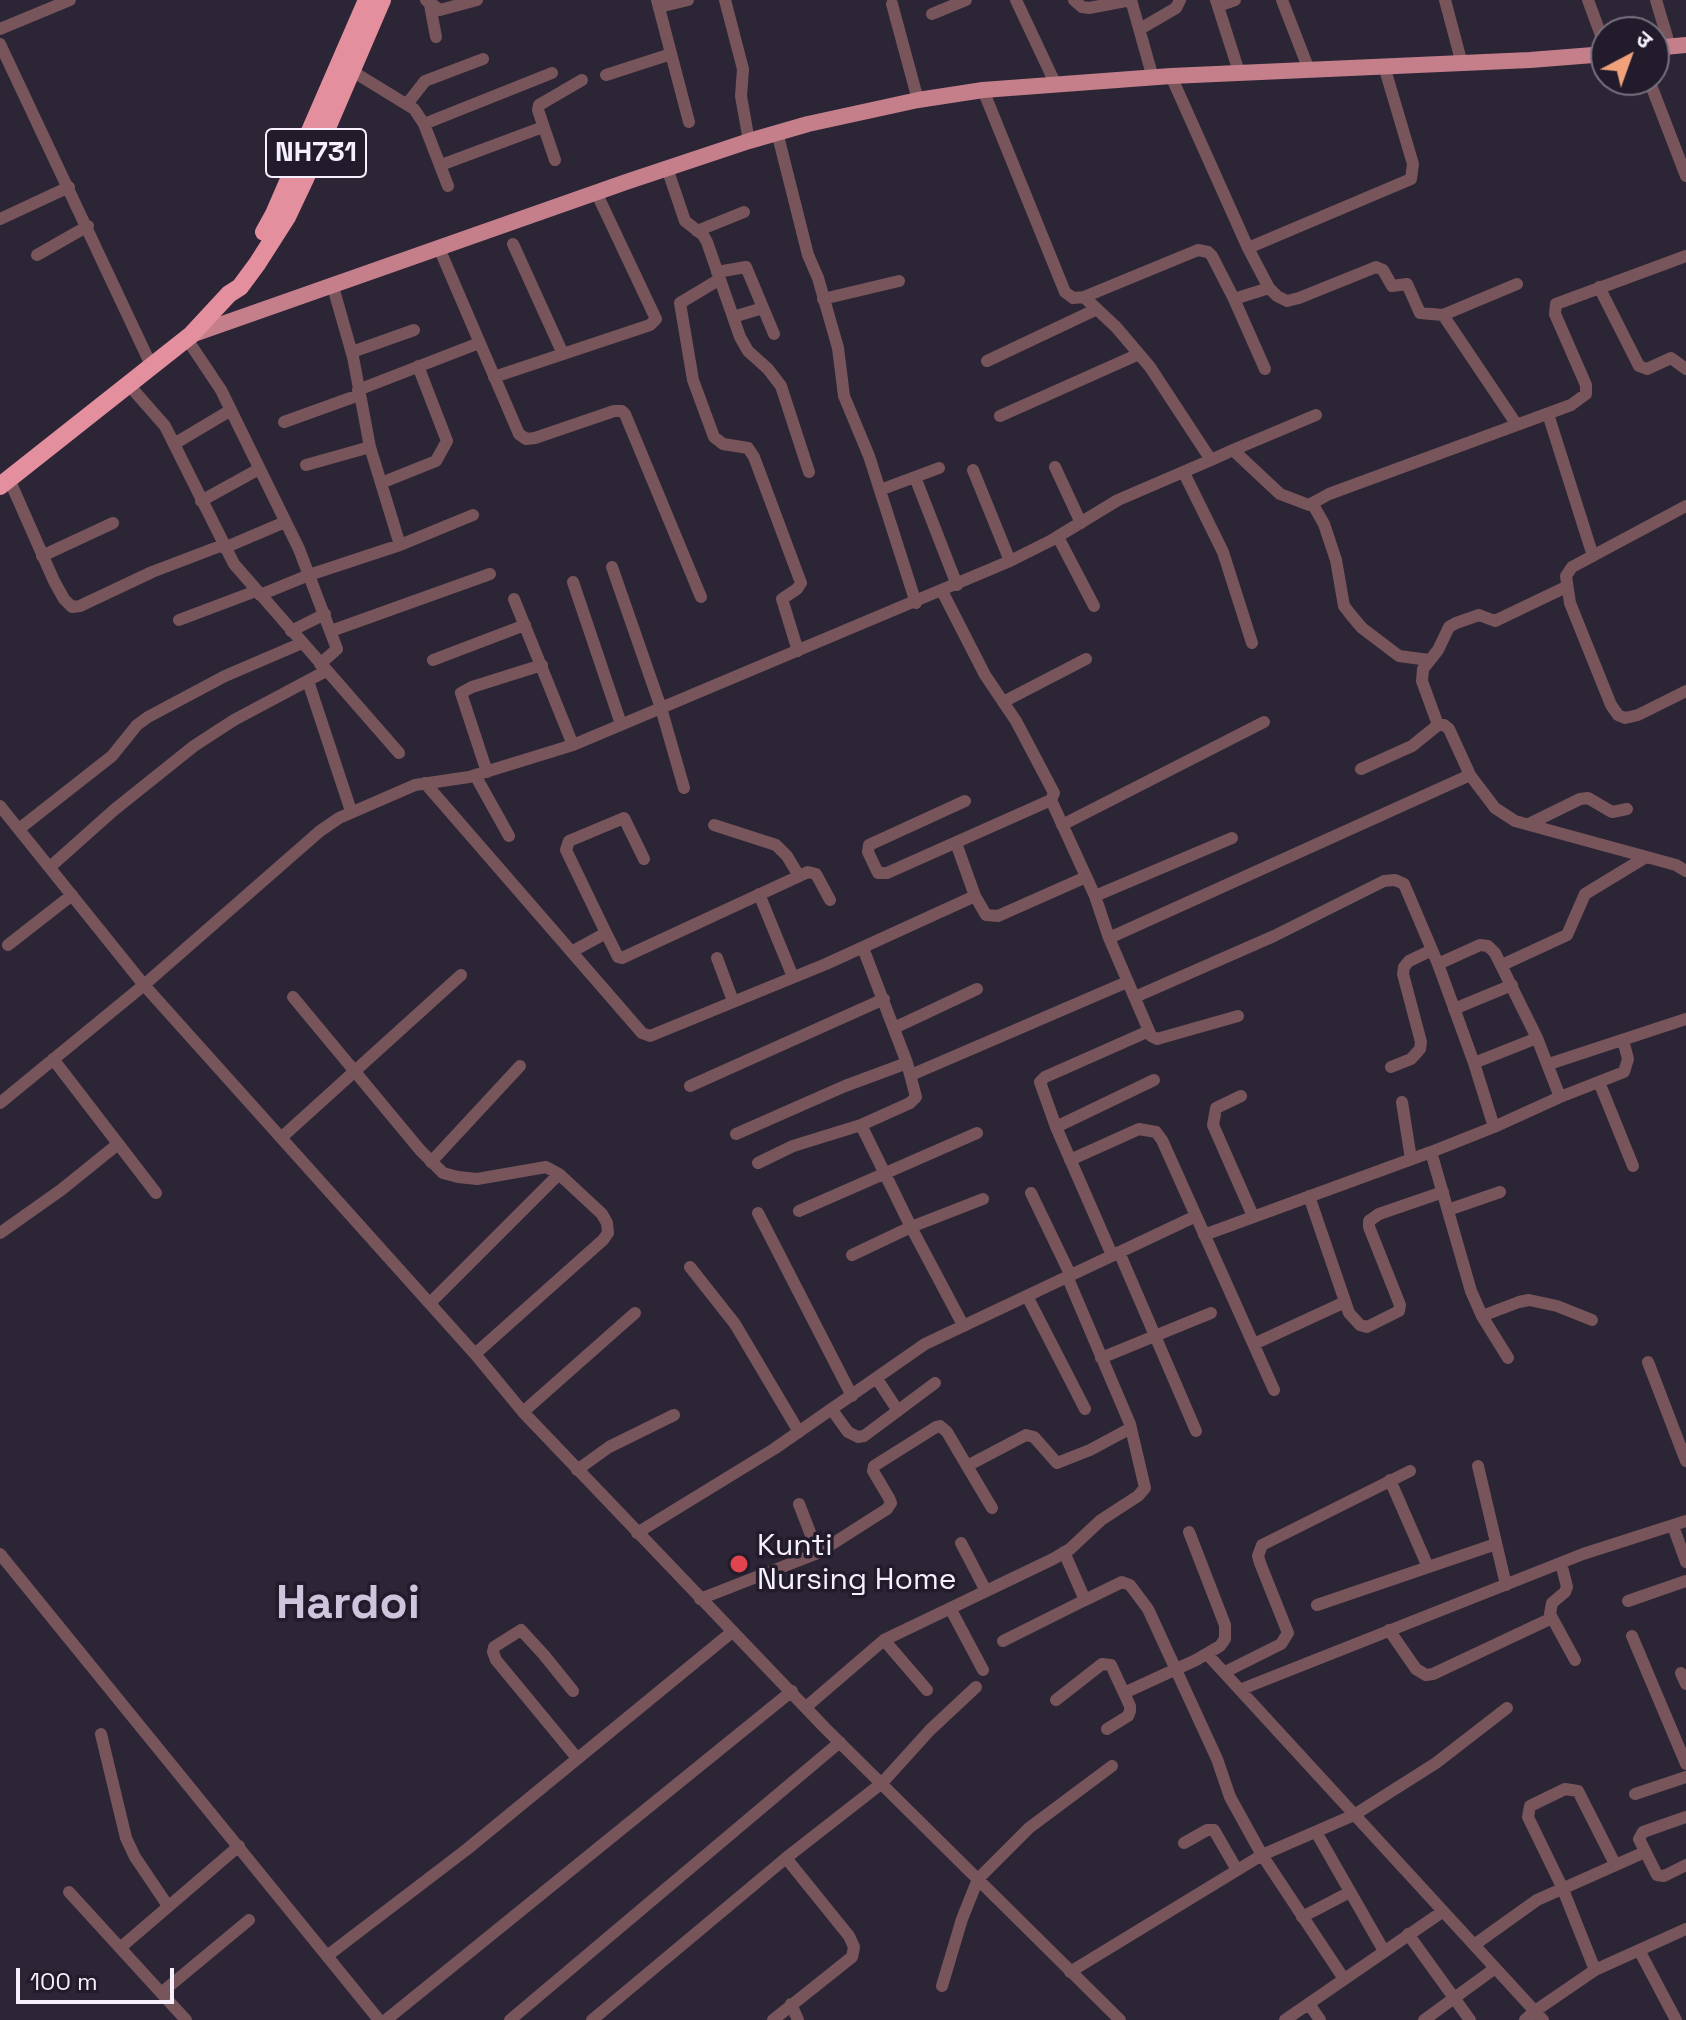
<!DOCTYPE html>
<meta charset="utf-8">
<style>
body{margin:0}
#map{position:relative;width:1686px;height:2020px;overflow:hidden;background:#2c2536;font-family:"Space Grotesk","Noto Sans Devanagari",sans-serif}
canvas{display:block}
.north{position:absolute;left:1590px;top:16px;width:80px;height:80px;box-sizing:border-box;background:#221b2c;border:2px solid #76707f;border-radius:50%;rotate:41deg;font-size:22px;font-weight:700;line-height:32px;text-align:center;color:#f5f0fc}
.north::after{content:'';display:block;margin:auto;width:28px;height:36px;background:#f1a27b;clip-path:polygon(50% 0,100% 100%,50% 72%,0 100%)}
.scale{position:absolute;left:16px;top:1968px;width:158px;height:36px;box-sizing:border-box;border:4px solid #f5f0fc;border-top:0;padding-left:10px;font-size:24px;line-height:28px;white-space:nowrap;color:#f5f0fc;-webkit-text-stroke:6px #221b2c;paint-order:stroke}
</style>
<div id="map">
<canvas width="1686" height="2020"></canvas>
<div class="north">उ</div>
<div class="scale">100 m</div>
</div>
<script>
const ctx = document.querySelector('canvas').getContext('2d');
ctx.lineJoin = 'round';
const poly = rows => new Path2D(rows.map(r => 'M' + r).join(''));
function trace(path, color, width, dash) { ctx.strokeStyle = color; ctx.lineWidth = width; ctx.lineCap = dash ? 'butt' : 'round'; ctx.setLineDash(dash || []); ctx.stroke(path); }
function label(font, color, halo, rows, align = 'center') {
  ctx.font = font + ' "Space Grotesk",sans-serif'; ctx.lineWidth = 7; ctx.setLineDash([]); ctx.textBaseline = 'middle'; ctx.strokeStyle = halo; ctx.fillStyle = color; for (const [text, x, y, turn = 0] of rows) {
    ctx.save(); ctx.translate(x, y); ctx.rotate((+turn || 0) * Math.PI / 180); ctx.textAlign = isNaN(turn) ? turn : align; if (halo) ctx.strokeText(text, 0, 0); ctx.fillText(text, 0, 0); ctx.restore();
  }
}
const minor = poly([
 [426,0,440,10,477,0],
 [657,0,689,122],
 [725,0,743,69,741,96,749,141],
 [1016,0,1056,85],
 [1074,0,1082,7,1089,8,1131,0],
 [1131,0,1153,78],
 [1216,0,1239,72],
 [1282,0,1309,70],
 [1445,0,1462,64],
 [1588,0,1606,49],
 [1656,0,1670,47],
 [892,4,918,100],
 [430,5,436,37],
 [1218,6,1235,0],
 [659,7,688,0],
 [932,14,966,0],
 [0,29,70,0],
 [1140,29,1176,8,1180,0],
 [0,44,152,367],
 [352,71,414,109,424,124,448,186],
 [606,75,671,54],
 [1171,76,1248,248,1269,288,1277,296,1287,301,1299,298,1376,267,1383,270,1392,286,1407,284,1420,313,1443,315],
 [1649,80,1686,176],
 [407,104,425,81,483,59],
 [424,124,552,73],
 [777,132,808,255,818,278,838,348,844,396,869,456,916,603],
 [555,160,538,110,539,105,582,80],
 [441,165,543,127],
 [667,168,685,221,703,235,707,242,740,337,748,351,768,369,781,386,809,472],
 [0,219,69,187],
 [697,231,744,212],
 [513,244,563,354],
 [439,248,519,434,526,439,535,438,614,411,622,411,625,414,701,597],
 [1248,248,1411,179,1413,164,1384,66],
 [37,255,88,226],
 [717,272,746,267,774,334],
 [720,279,680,303,693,380,714,437,723,444,748,448,754,457,801,583,797,589,782,599,798,651],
 [333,287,353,357,370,447,400,545],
 [1599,287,1639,366,1647,369,1671,358,1686,369],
 [1084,297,1198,250,1208,252,1212,256,1234,299,1269,288],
 [823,299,899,281],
 [1234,299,1265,369],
 [733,317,763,308],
 [187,339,221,390,299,549,337,649,320,664],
 [352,352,414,330],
 [987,361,1097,309],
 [494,377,650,325,656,319,596,192],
 [129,385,165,426,234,564,399,753],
 [358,390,479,343],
 [1548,414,1593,556],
 [1000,416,1139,354],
 [284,422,359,395],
 [1517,425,1443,315,1517,284],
 [174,444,231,410],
 [1233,450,1316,415],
 [1211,460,1233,450,1280,494,1309,505,1329,494,1571,405,1586,394,1586,385,1555,314,1556,304,1686,256],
 [306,465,370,447],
 [1055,467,1081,523],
 [973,470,1010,561],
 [1184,473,1223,552,1252,643],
 [915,477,957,585],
 [9,479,54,581,64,599,72,607,80,606,152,572,223,545],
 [381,483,436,461,447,441,418,366],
 [880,490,939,468],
 [201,501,259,469],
 [1312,503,1324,524,1336,560,1344,606,1351,615,1362,628,1399,656,1429,660],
 [1686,506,1572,567,1566,576,1570,603,1611,705,1618,715,1625,718,1638,715,1686,691],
 [1058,537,1094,606],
 [224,548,285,522],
 [42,556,113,523],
 [612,567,661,708,684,788],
 [573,582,621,724],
 [942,591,985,675,1016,721,1054,793,1051,800,1095,896,1109,938,1149,1031,1045,1077,1040,1082,1056,1127,1112,1255],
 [260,595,309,575,400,545,473,515],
 [514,599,573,745],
 [179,620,256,591],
 [291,631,325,614],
 [331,631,490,574],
 [433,660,525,625],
 [308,681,351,811],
 [1003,702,1086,659],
 [1361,769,1412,746,1438,725],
 [487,772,461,693,472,687,542,665],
 [475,775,509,836],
 [1470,775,1495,808,1515,821,1676,865,1686,871],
 [425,783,642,1033,650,1036,826,964,975,896,986,915,998,916,1086,877],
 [965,801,869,845,868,852,878,873,887,873,1051,800],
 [0,806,144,985,475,1354,523,1412,825,1728,1120,2020],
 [1529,824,1580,799,1588,798,1612,812,1627,809],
 [714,825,776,845,787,856,799,876],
 [1062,825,1264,722],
 [19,829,112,756,137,725,148,717,225,676,302,643],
 [956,843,975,896],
 [50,867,114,810,194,746,234,720,326,671],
 [759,894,793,977],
 [1095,896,1232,838],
 [606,933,618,957,622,958,808,872,816,874,830,900],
 [1109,938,1470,775,1449,729,1444,725,1438,725,1422,681,1423,669,1438,650,1449,627,1456,623,1479,615,1495,621,1566,587],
 [8,945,72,895],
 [573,951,606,933,566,850,569,841,624,818,644,859],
 [717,958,733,1001],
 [1502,965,1567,935,1585,894,1646,857],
 [293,997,420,1150,443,1173,458,1177,477,1179,546,1167,559,1174,602,1214,607,1223,608,1233,603,1240,475,1354],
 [1135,997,1274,936,1384,881,1395,880,1404,884,1438,964,1474,1063,1494,1127],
 [1454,1009,1512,985],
 [894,1028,977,989],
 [1149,1031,1151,1036,1157,1039,1238,1016],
 [53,1059,156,1193],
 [1474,1063,1537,1038],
 [1549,1064,1686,1019],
 [1391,1067,1411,1059,1420,1049,1421,1042,1403,974,1404,967,1409,961,1432,950],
 [911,1075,1127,982],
 [1599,1082,1633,1166],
 [690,1086,884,999],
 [1241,1096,1216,1108,1213,1125,1253,1216],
 [1560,1097,1624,1072,1628,1059,1623,1040],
 [1402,1102,1411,1159],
 [0,1103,144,985,320,831,339,818,415,785,469,777,573,745,1010,561,1052,540,1118,500,1211,460,1150,367,1116,327,1084,297,1073,298,1065,292,983,90],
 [861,1125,911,1227,983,1199],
 [1056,1127,1154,1080],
 [736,1134,845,1086,907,1063],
 [282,1137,461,975],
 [1431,1152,1471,1291,1482,1316,1508,1358],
 [1070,1160,1139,1129,1156,1132,1162,1140,1274,1390],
 [431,1162,520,1066],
 [758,1163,793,1146,861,1125,910,1103,916,1097,907,1063,863,948],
 [1031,1193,1070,1274],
 [1309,1196,1349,1313,1360,1325,1367,1327,1399,1311,1400,1305,1369,1227,1369,1221,1379,1214,1443,1192],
 [1448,1210,1500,1192],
 [799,1211,977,1133],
 [758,1213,852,1396],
 [0,1233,61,1190,118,1144],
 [1204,1235,1431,1152,1494,1127,1560,1097,1537,1038,1495,953,1488,946,1480,945,1438,964],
 [1119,1252,1196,1431],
 [852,1255,911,1227,963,1325],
 [690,1267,735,1324,799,1432],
 [1027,1296,1085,1409],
 [430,1303,559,1174],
 [1482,1316,1519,1302,1529,1300,1557,1306,1592,1320],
 [1254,1344,1345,1302],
 [1101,1358,1211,1313],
 [1648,1362,1686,1461],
 [877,1379,898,1411],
 [832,1410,848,1432,858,1437,864,1436,935,1383],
 [523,1412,635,1313],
 [967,1466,992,1508],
 [1478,1466,1506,1585],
 [577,1470,609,1447,674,1415],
 [1390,1480,1428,1567],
 [799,1504,818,1553],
 [1673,1526,1686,1562],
 [637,1533,774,1449,925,1344,1196,1216],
 [961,1543,986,1591],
 [0,1554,379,2020],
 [1561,1563,1567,1587,1565,1592,1552,1603,1550,1614,1575,1660],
 [700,1599,818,1553,887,1509,891,1503,889,1498,873,1471,874,1466,936,1427,940,1426,947,1432,967,1466,1026,1435,1034,1437,1057,1463,1090,1450,1131,1428],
 [1085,1600,1122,1582,1130,1585,1148,1609,1217,1759,1230,1797,1262,1855,1344,1979],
 [1628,1601,1686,1581],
 [1317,1605,1496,1544],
 [950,1608,983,1670],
 [1389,1630,1416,1669,1426,1675,1433,1674,1552,1618],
 [1632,1636,1686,1764],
 [884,1640,927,1690],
 [1003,1641,1085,1600,1064,1552],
 [1207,1654,1543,2020],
 [1225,1672,1281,1644,1288,1633,1260,1563,1258,1556,1262,1545,1410,1471],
 [1681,1673,1686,1684],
 [1242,1689,1583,1554,1686,1521],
 [573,1691,544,1655,521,1630,494,1647,493,1652,496,1660,577,1758],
 [1124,1693,1196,1660,1220,1646,1225,1639,1225,1625,1189,1532],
 [1056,1700,1102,1664,1111,1665,1130,1706,1130,1711,1128,1716,1107,1729],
 [806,1707,884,1640,1053,1559,1070,1549,1101,1520,1138,1496,1145,1488,1130,1424,1067,1276],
 [101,1734,126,1838,135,1857,168,1906],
 [1635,1794,1686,1777],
 [1686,1817,1643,1832,1639,1839,1657,1875,1664,1876,1686,1865],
 [1316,1832,1384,1951],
 [1184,1843,1207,1830,1214,1830,1237,1870],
 [69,1892,186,2020],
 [1302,1917,1350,1892],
 [1408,1934,1470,2020],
 [1474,1945,1537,1900,1645,1852],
 [120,1948,239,1846],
 [1639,1950,1676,2020],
 [327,1956,466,1850,732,1632],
 [1595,1970,1562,1887,1528,1817,1530,1806,1565,1789,1578,1791,1615,1864],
 [1070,1972,1262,1855,1354,1815,1436,1763,1507,1708],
 [942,1986,962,1919,978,1879,1029,1828,1112,1766],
 [161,1993,249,1920],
 [791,2004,798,2020],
 [1309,2004,1320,2020],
 [386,2020,792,1691],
 [510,2020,840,1742],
 [592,2020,786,1858,882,1783,930,1730,976,1687],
 [773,2020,852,1957,854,1947,849,1936,786,1858],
 [1285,2020,1442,1912],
 [1424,2020,1494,1969],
 [1525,2020,1535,2011,1595,1970,1686,1929]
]);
const major = poly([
 [1654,48,1686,45],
 [191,335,626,182,749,141,808,124,918,100,983,90,1171,76,1530,60,1606,54]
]);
const highway = poly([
 [264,232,274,214,367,0],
 [0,486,191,335,229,294,240,287,257,264,287,217,305,179,382,0]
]);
const markers = [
 [739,1564,10,"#e0444e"]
];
const shields = [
 [316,153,100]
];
const shieldNames = [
 ["NH731",316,153]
];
const poiNames = [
 ["Kunti",757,1547],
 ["Nursing Home",757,1581]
];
const townNames = [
 ["Hardoi",348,1606]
];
trace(minor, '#77555a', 12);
trace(major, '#c57f8b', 16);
trace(highway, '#e48f9e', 18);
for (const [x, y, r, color] of markers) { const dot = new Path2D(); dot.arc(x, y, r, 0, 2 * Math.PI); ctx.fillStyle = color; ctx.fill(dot); trace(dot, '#221b2c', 3); }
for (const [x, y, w] of shields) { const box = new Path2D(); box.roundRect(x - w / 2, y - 24, w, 48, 6); ctx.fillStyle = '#221b2c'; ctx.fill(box); trace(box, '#f5f0fc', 2); }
label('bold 28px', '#f5f0fc', null, shieldNames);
label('30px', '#f5f0fc', '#221b2c', poiNames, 'left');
label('bold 46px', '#cdc5dc', '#221b2c', townNames);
</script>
